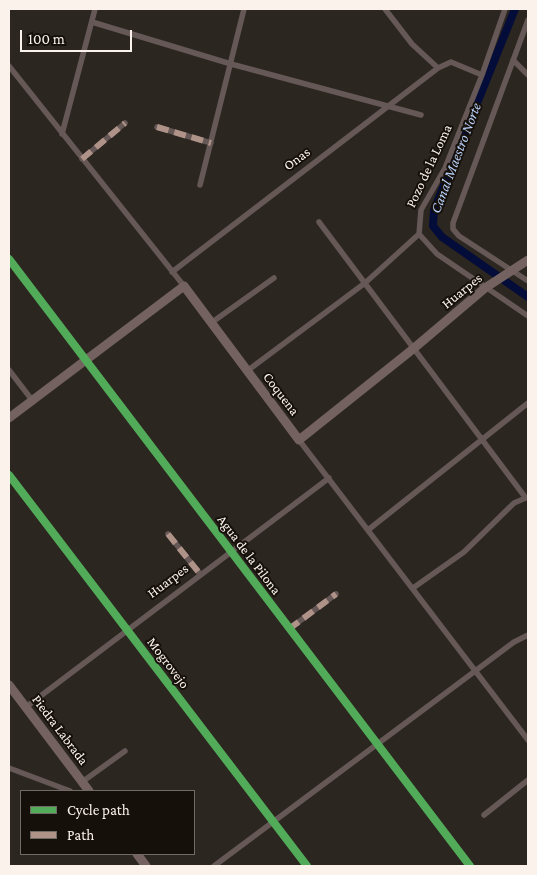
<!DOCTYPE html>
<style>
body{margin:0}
#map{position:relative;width:537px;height:875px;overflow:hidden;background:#2c2620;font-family:"Crimson Pro",serif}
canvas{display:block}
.frame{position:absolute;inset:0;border:10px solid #fbf3eb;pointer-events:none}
.legend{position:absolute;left:20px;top:790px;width:175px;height:65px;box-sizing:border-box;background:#16100b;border:1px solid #726b65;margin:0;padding:6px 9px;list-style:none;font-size:15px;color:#fbf3eb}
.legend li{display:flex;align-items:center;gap:10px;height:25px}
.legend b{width:25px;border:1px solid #726b65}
.scale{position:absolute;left:20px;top:30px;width:112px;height:22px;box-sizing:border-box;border:2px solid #fbf3eb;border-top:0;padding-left:6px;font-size:15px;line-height:18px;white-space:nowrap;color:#fbf3eb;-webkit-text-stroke:4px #16100b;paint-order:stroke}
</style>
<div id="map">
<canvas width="537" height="875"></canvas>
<div class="frame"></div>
<ul class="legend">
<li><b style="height:6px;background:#51ab58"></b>Cycle path</li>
<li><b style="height:6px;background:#af9288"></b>Path</li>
</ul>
<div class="scale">100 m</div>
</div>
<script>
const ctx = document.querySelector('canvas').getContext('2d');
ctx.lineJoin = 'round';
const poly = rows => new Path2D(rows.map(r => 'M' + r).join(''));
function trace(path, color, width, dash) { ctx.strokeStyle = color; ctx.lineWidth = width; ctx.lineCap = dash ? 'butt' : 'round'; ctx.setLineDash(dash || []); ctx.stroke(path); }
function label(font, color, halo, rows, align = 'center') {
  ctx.font = font + ' "Crimson Pro",serif'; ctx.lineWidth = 4; ctx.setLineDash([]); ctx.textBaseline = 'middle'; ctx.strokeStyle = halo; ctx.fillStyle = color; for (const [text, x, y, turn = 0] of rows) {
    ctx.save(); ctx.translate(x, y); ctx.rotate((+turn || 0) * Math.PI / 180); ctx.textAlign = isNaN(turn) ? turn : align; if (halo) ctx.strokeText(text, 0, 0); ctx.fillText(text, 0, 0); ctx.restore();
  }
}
const canal = poly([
 [515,9,434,210,433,226,442,237,528,297]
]);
const street = poly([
 [385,9,412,44,438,68],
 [505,9,482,75,445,168,421,210,419,234,437,254,528,316],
 [528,20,453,223,453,229,459,236,528,281],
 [92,22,231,64,421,115],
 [513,60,528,75],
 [9,66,184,286],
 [157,127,211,143],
 [62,134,95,9],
 [82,159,125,123],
 [200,185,244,9],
 [319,222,525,497],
 [9,259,470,866],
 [172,272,438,68,451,62,482,75],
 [211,323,274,278],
 [9,370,32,400],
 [247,371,365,283,419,234],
 [299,440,528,740],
 [9,475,307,866],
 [368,530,528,403],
 [168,534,200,574],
 [413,588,464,552,514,503,528,497],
 [289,629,336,594],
 [26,707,329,478],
 [9,768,70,791],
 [82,782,125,751],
 [484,815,528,780],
 [214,866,514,642,528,635]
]);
const secondary = poly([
 [9,418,184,286,299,440,413,349,485,288,528,260],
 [9,685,89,791],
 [137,854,146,866]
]);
const quiet = poly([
 [157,127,211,143],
 [82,159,125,123],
 [168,534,200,574],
 [289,629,336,594]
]);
const cycleway = poly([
 [9,259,470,866],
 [9,475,307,866]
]);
const streetNames = [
 ["Onas",297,159,-37],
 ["Pozo de la Loma",429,166,-65],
 ["Huarpes",462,291,-39],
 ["Coquena",281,394,53],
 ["Agua de la Pilona",249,555,53],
 ["Huarpes",168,581,-37],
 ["Mogrovejo",168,663,53],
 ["Piedra Labrada",60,730,53]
];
const waterNames = [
 ["Canal Maestro Norte",456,158,-69]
];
trace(canal, '#040c39', 8);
trace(street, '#655856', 5.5);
trace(secondary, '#73625f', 9);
trace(quiet, '#af9288', 6, [12, 6]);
trace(cycleway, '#51ab58', 8);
label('14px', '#fbf3eb', '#16100b', streetNames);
label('italic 15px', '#b8d0f8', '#16100b', waterNames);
</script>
